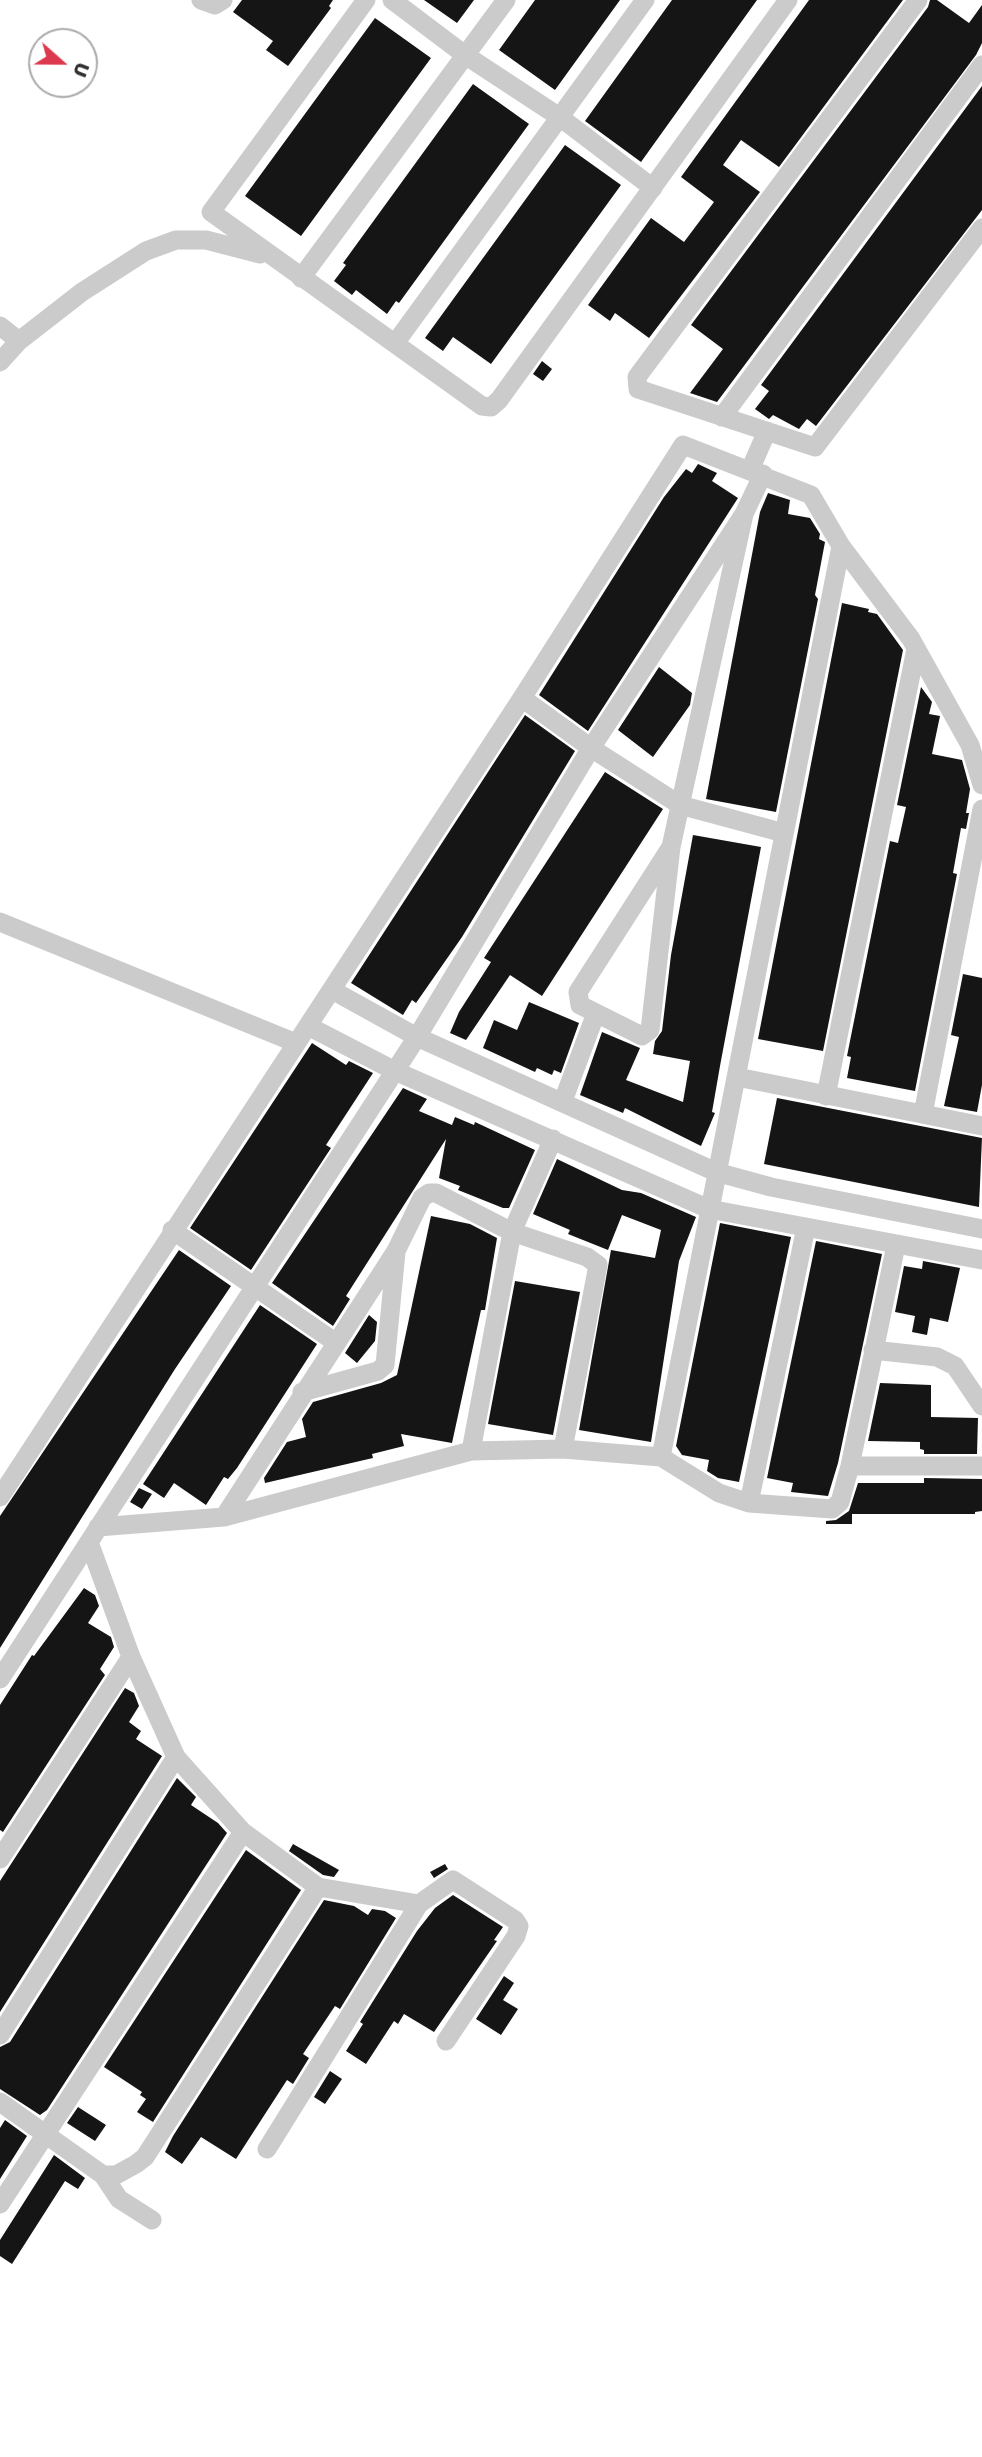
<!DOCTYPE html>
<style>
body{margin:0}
#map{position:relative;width:982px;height:2457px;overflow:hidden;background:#fff;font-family:Rubik,sans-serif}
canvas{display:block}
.north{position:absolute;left:28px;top:28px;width:70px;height:70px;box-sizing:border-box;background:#fff;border:2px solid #ababab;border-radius:50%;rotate:111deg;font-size:19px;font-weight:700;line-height:28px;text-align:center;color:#2e2e2e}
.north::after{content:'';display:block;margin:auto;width:24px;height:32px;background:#dc394e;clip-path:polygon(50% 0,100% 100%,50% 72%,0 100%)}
</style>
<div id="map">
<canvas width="982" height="2457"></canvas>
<div class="north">U</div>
</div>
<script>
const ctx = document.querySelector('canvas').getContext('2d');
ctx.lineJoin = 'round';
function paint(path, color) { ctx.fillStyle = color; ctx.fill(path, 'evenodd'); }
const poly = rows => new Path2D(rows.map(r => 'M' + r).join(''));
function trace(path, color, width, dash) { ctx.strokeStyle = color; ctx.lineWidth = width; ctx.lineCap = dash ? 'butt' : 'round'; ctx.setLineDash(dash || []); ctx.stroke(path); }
const building = poly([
 [242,0,333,0,329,6,331,8,288,66,266,50,273,41,233,12],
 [424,0,474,0,457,23],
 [535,0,620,0,555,90,499,50],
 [672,0,757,0,641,162,585,121],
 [809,0,903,0,779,167,741,140,723,165,760,192,649,338,615,313,610,321,588,305,651,218,684,242,714,202,681,177],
 [930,0,937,0,969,23,982,5,982,43,976,55,717,402,690,393,723,349,691,325,928,7],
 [375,18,431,58,301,236,245,196],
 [473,84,529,124,399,303,396,301,387,314,356,290,352,295,334,281,346,265,343,263],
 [982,86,982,210,816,426,807,419,799,429,773,415,769,419,755,409,769,391,761,385],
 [565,145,621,185,491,364,453,337,443,351,425,338],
 [542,361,552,369,543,381,533,374],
 [698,464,717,473,712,481,738,498,588,731,539,695,664,497,686,469,692,473],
 [768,493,790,500,788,514,810,518,820,534,819,539,825,542,815,595,818,599,776,812,706,799,760,512],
 [842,603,869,609,868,612,877,614,903,650,823,1051,758,1039],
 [659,667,692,693,690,705,653,757,618,730],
 [921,687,932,702,929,714,940,716,932,754,962,760,970,789,966,813,969,813,966,829,961,828,953,873,957,874,915,1091,847,1078,851,1057,847,1056,890,841,898,843,906,807,897,805],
 [525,715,575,751,462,937,416,1003,412,1000,403,1015,351,983],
 [605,772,663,809,542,996,510,975,466,1040,450,1033,459,1012,491,962,484,958],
 [693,835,761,847,720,1066,712,1112,715,1113,701,1146,625,1108,623,1113,580,1095,602,1032,640,1048,626,1080,683,1102,690,1061,653,1054,655,1041,662,1031,671,955],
 [963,974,982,978,982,1085,977,1112,944,1106,959,1037,951,1035],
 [529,1002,579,1023,561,1073,554,1070,552,1075,537,1068,535,1072,483,1048,494,1020,517,1030],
 [312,1043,346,1065,349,1061,373,1073,326,1145,331,1148,251,1270,190,1228],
 [403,1088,427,1099,419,1111,452,1125,455,1117,474,1125,475,1122,535,1150,509,1208,503,1208,458,1190,460,1186,439,1178,446,1139,346,1296,350,1299,333,1326,272,1283],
 [777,1098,982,1138,979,1207,764,1164],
 [557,1159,622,1190,641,1193,696,1217,679,1261,651,1442,579,1430,611,1250,655,1258,661,1230,622,1215,608,1250,568,1234,570,1230,533,1214],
 [431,1216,470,1224,497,1238,485,1310,481,1310,452,1443,401,1434,404,1446,372,1454,373,1458,265,1483,264,1478,287,1442,306,1437,302,1419,313,1402,381,1383,397,1375],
 [720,1223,791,1237,739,1482,718,1478,707,1471,709,1460,682,1455,676,1446],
 [816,1241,882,1254,838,1463,828,1496,791,1492,793,1483,767,1478],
 [179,1250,231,1286,175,1369,0,1648,0,1516],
 [923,1261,960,1268,948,1322,930,1318,927,1335,912,1332,915,1316,895,1312,904,1266,922,1269],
 [515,1281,580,1292,553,1435,488,1424],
 [260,1305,317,1344,237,1468,228,1479,224,1477,206,1505,174,1483,164,1498,143,1484],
 [369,1315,377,1322,375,1341,357,1363,345,1353],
 [880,1383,931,1385,931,1417,978,1418,977,1454,924,1454,924,1450,920,1449,920,1442,868,1441],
 [924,1478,982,1479,982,1511,975,1512,975,1514,852,1514,852,1524,826,1524,826,1521,836,1520,849,1511,858,1483,924,1483],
 [139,1488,152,1494,142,1509,130,1502],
 [84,1588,95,1595,99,1606,88,1623,111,1637,114,1647,100,1669,105,1675,3,1832,0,1830,0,1705,32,1655,34,1656],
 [125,1688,134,1693,139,1706,129,1722,141,1731,136,1739,162,1756,0,2012,0,1881],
 [177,1778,196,1797,191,1805,218,1823,227,1833,47,2110,40,2115,0,2089,0,2047,10,2042],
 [293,1844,339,1870,334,1877,323,1875,289,1851],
 [246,1850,301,1890,153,2122,137,2112,146,2099,140,2095,142,2092,104,2067],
 [445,1864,448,1869,434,1878,430,1872],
 [453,1895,503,1927,494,1940,497,1941,434,2032,404,2014,398,2024,394,2021,366,2064,346,2051,363,2024,360,2022,417,1931,435,1908],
 [324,1900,354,1906,368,1915,372,1909,385,1911,396,1918,340,2009,335,2006,303,2054,309,2058,293,2084,287,2080,236,2159,201,2137,182,2164,165,2152,173,2136],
 [504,1976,514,1983,503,2000,518,2009,501,2035,476,2019],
 [330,2071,342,2079,325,2104,314,2097],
 [78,2107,106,2125,95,2141,67,2123],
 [5,2120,27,2136,0,2179,0,2128],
 [54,2155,85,2178,78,2189,65,2181,12,2264,0,2256,0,2240]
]);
const minor = poly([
 [201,0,215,5,223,0],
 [366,0,211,212,482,406,491,407,499,400,788,0],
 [392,0,465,55,561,118,653,188],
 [918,0,637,377,638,389,815,447,982,228],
 [301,278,506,0],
 [0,326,19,341],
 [396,342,645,0],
 [0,362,19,341,82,292,146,251,176,240,206,240,260,254],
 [722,417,982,65],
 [750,470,767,431],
 [841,546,911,639,970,745,982,785],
 [522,698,591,748,680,805,784,833],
 [671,847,578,992,580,1005,642,1036,650,1030,671,847,744,514,763,474],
 [0,922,296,1043],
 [332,990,417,1037,716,1172,771,1187,982,1229],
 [308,1026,395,1071,709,1209,982,1260],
 [737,1077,982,1126],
 [826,1096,916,649],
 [563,1101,596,1013],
 [923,1114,982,809],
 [172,1230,335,1342],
 [873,1350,937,1357,955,1366,982,1406],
 [302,1392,378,1371,385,1365,396,1252],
 [471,1451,512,1232,553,1139],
 [850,1466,982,1466],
 [0,1497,522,698,683,445,811,495,841,546,661,1457],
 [749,1503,806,1227],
 [224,1517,396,1251,422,1198,429,1193,436,1193,512,1232,587,1257,598,1265,563,1449],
 [98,1527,224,1517,471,1451,563,1449,661,1457,719,1493,749,1503,832,1509,840,1502,850,1466,896,1245],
 [89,1542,131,1657,176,1757,243,1832,318,1887,419,1904,453,1880,515,1920,519,1926,516,1936,446,2041],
 [0,1679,417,1037,591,748,744,514],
 [0,1859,131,1657],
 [0,2035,176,1757],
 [0,2102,103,2175,116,2175,136,2164,145,2157,318,1887],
 [267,2149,419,1904],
 [103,2175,119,2199,152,2220],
 [0,2204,243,1832]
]);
paint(building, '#151515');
trace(minor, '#cbcbcb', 19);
</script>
